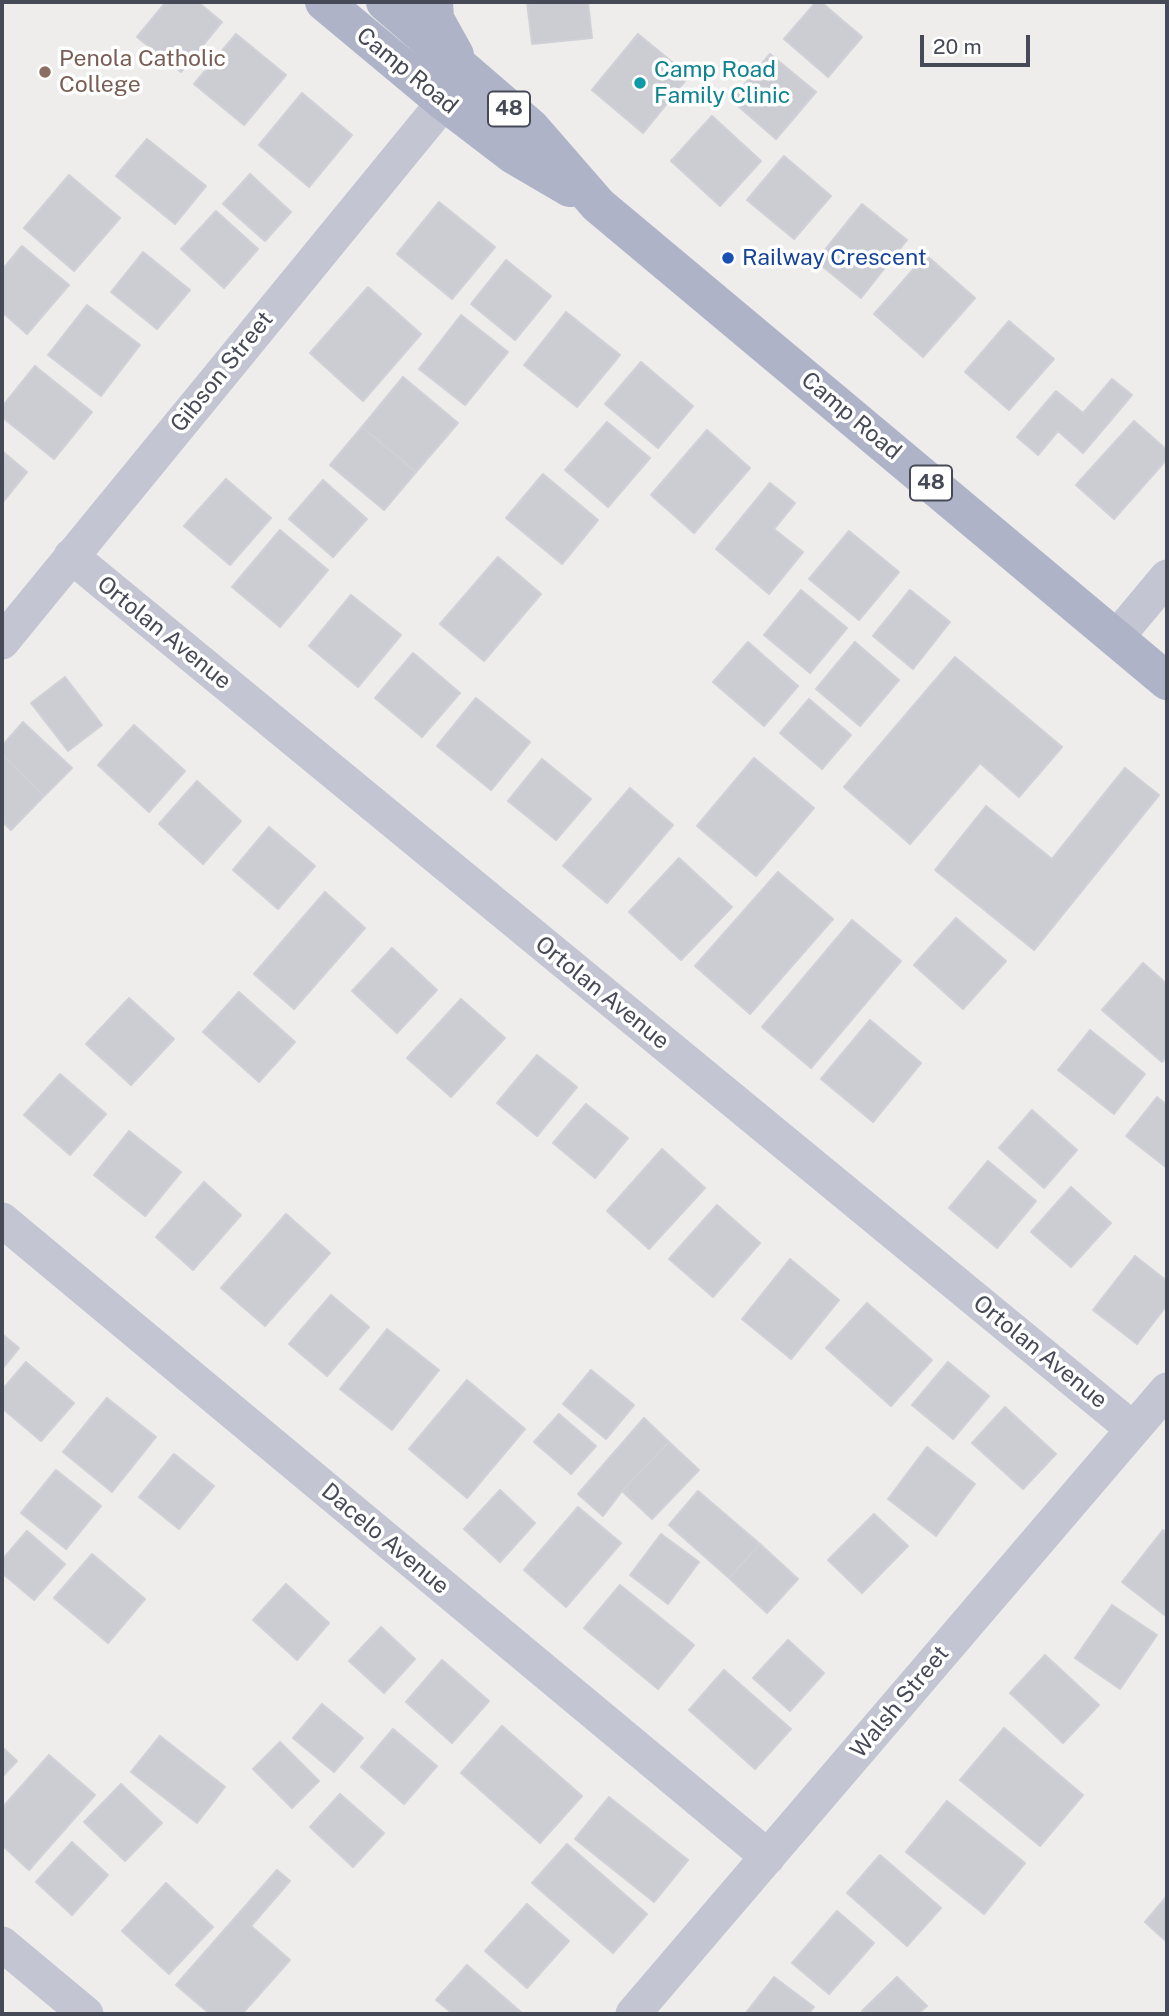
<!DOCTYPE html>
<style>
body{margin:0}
#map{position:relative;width:1169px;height:2016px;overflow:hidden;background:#eeedec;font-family:"Public Sans",sans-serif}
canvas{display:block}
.frame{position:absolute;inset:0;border:4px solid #464a57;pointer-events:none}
.scale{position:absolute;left:920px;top:35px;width:110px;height:32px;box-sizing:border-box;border:4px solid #464a57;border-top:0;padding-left:9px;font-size:21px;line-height:24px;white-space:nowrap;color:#464a57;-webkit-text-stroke:5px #fff;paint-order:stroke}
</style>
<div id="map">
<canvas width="1169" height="2016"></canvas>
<div class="frame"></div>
<div class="scale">20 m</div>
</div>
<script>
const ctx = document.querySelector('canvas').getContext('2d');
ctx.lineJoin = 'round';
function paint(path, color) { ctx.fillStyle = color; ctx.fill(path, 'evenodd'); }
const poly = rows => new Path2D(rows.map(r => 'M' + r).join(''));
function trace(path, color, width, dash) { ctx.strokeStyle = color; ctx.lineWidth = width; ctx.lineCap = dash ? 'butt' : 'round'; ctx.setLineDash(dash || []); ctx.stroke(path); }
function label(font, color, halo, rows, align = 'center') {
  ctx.font = font + ' "Public Sans",sans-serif'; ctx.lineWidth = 7; ctx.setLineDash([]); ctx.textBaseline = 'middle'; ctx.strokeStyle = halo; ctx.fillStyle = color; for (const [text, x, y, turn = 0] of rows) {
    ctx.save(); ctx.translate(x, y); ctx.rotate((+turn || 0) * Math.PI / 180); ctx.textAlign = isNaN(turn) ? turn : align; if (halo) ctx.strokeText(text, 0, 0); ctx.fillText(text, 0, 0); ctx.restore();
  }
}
const building = poly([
 [166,2,198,2,222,22,181,72,137,37,166,2],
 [527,2,588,2,592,38,532,44,527,2],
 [816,2,821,2,862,37,828,77,784,39,816,2],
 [236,34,286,75,244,125,194,84,236,34],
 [638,34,689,76,643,133,592,90,638,34],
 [770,54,816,92,776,139,731,100,770,54],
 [302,93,352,135,309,187,259,145,302,93],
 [712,116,761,161,720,206,671,161,712,116],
 [147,139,206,186,175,224,116,176,147,139],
 [784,156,831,196,794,239,747,200,784,156],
 [250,174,291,212,265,241,223,204,250,174],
 [69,175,120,218,74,271,24,228,69,175],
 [439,202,495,247,452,299,397,254,439,202],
 [862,204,907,240,861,298,816,261,862,204],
 [216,211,258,249,224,288,181,249,216,211],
 [22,246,69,285,27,334,2,312,2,270,22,246],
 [143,252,190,290,157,329,111,292,143,252],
 [926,255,975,298,923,357,874,314,926,255],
 [506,260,551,296,515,340,471,304,506,260],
 [368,287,421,334,363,401,310,353,368,287],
 [87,305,140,345,101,396,48,355,87,305],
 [566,312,620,355,577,407,524,365,566,312],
 [461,315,508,352,465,405,419,369,461,315],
 [1009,321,1054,359,1009,410,965,372,1009,321],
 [641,362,693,406,658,448,605,404,641,362],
 [35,366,92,412,54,459,2,417,2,407,35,366],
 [403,377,458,423,416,472,362,427,403,377],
 [1112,379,1132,395,1083,453,1058,431,1038,455,1017,437,1056,391,1083,413,1112,379],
 [1134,421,1167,450,1167,459,1114,519,1076,485,1134,421],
 [607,422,650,458,608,507,565,470,607,422],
 [362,427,416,472,384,510,330,465,362,427],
 [707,430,750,468,694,533,651,495,707,430],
 [2,451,27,472,2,503,2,451],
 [543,474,598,520,562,564,506,518,543,474],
 [226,479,271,518,230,565,184,526,226,479],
 [323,480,367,519,333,557,289,519,323,480],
 [770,483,795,503,774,529,803,552,769,594,716,549,770,483],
 [280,530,328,570,280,627,232,587,280,530],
 [849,531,899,572,859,620,809,579,849,531],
 [498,557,541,594,484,661,440,624,498,557],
 [801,590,847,628,810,673,764,635,801,590],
 [910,590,950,622,913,669,873,636,910,590],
 [351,595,401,635,358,687,309,646,351,595],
 [748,642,798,686,764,726,713,682,748,642],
 [855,642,899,680,860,726,816,689,855,642],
 [413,653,460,693,422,737,375,698,413,653],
 [955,657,1062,747,1019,797,980,763,910,844,844,787,955,657],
 [65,677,102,725,68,751,31,703,65,677],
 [476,698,530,742,491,790,437,746,476,698],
 [809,699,851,735,822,769,780,733,809,699],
 [23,722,72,768,44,796,2,754,2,746,23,722],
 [134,725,185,771,149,812,98,765,134,725],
 [2,754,44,796,11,830,2,821,2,754],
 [754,758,814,808,756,876,697,826,754,758],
 [542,759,591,799,556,840,508,801,542,759],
 [1125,768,1159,795,1034,950,935,870,986,806,1052,859,1125,768],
 [197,781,241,821,203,864,159,824,197,781],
 [630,788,673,825,607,903,563,866,630,788],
 [269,827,315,866,278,909,233,870,269,827],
 [679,858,732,907,681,960,629,912,679,858],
 [778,872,833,919,750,1014,695,966,778,872],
 [325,892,365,928,294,1009,254,974,325,892],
 [956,918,1006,961,963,1009,914,965,956,918],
 [852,920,901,961,811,1068,762,1027,852,920],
 [392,948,437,990,397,1033,352,991,392,948],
 [1143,963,1167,984,1167,1056,1162,1062,1102,1010,1143,963],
 [239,992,295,1042,259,1082,203,1032,239,992],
 [129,998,174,1039,131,1085,86,1044,129,998],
 [461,999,505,1038,451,1097,407,1058,461,999],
 [870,1020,921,1063,873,1122,821,1079,870,1020],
 [1090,1030,1145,1074,1114,1114,1058,1070,1090,1030],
 [537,1055,577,1087,537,1136,497,1103,537,1055],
 [60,1074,106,1114,70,1155,24,1115,60,1074],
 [1157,1097,1167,1105,1167,1168,1126,1136,1157,1097],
 [586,1104,628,1138,595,1178,553,1143,586,1104],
 [1032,1110,1077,1150,1044,1188,999,1148,1032,1110],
 [129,1131,181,1172,145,1216,94,1175,129,1131],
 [662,1149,705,1188,649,1249,607,1211,662,1149],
 [988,1161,1036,1201,997,1248,949,1208,988,1161],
 [204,1182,241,1215,193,1270,156,1237,204,1182],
 [1071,1187,1111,1223,1071,1267,1031,1232,1071,1187],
 [717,1205,760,1243,713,1297,669,1259,717,1205],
 [286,1214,330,1253,265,1326,221,1288,286,1214],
 [1135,1256,1167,1281,1167,1305,1137,1344,1093,1310,1135,1256],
 [790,1259,839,1300,791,1359,742,1319,790,1259],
 [331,1295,369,1327,327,1376,289,1344,331,1295],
 [867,1303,932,1360,891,1406,826,1348,867,1303],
 [387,1329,439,1370,392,1430,340,1389,387,1329],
 [2,1334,19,1348,2,1369,2,1334],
 [26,1362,74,1403,41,1441,2,1408,2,1390,26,1362],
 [948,1362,989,1396,953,1439,912,1405,948,1362],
 [591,1370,634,1405,606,1439,563,1404,591,1370],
 [467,1380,525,1429,467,1498,409,1449,467,1380],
 [107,1398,156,1437,112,1492,63,1452,107,1398],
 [1005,1407,1056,1454,1023,1489,972,1443,1005,1407],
 [559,1414,596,1446,571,1474,534,1442,559,1414],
 [644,1418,669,1442,622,1491,603,1516,578,1494,644,1418],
 [669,1442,699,1470,652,1519,622,1491,669,1442],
 [927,1447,975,1484,936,1536,888,1499,927,1447],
 [174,1454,214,1486,179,1529,139,1497,174,1454],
 [56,1470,101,1506,66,1549,21,1513,56,1470],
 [500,1490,535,1523,500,1562,464,1529,500,1490],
 [698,1491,760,1544,729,1578,669,1525,698,1491],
 [578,1507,621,1543,566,1607,524,1570,578,1507],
 [874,1514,908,1546,862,1593,828,1560,874,1514],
 [1163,1530,1167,1534,1167,1617,1122,1582,1163,1530],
 [27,1531,65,1564,34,1600,2,1573,2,1560,27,1531],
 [661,1534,699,1562,668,1604,630,1575,661,1534],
 [760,1544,798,1579,767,1613,729,1578,760,1544],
 [92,1554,145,1599,108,1643,54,1598,92,1554],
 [286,1584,329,1623,297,1660,253,1620,286,1584],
 [620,1585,694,1645,658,1689,584,1628,620,1585],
 [1112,1605,1157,1635,1120,1689,1075,1658,1112,1605],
 [381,1627,415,1659,384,1693,349,1661,381,1627],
 [788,1640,824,1673,790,1711,753,1678,788,1640],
 [1045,1655,1099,1705,1063,1743,1010,1693,1045,1655],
 [442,1660,489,1701,452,1743,406,1702,442,1660],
 [724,1670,791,1729,755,1769,689,1710,724,1670],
 [322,1704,363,1738,334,1772,293,1738,322,1704],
 [502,1726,582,1796,540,1843,461,1773,502,1726],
 [1004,1728,1083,1795,1040,1846,960,1780,1004,1728],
 [393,1729,437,1766,404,1804,361,1767,393,1729],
 [160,1736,225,1787,197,1823,131,1772,160,1736],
 [280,1742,319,1781,292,1808,253,1769,280,1742],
 [2,1747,17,1761,2,1777,2,1747],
 [49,1755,95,1795,29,1870,2,1845,2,1808,49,1755],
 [121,1784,162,1823,125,1861,84,1822,121,1784],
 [340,1794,384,1833,353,1867,310,1827,340,1794],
 [609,1797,688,1860,654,1902,575,1839,609,1797],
 [947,1801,1025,1863,984,1914,906,1852,947,1801],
 [72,1842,108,1875,72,1915,36,1882,72,1842],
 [567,1844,647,1914,613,1953,532,1883,567,1844],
 [880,1855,941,1908,907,1946,847,1893,880,1855],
 [277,1870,290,1881,251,1926,290,1960,242,2014,210,2014,176,1985,277,1870],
 [166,1883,213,1927,169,1974,122,1931,166,1883],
 [1167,1896,1167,1942,1145,1922,1167,1896],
 [527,1904,569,1941,527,1988,485,1951,527,1904],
 [837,1911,874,1943,829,1994,792,1963,837,1911],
 [467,1965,523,2014,453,2014,436,2000,467,1965],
 [774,1977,814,2007,808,2014,745,2014,774,1977],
 [897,1977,927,2006,918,2014,865,2014,862,2011,897,1977]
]);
const minor = poly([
 [71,556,1133,1429],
 [1116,638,1167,577],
 [2,642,444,102],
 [2,1220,768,1857],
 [2,1944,86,2014],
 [633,2014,1167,1390]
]);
const major = poly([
 [324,2,444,102,512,154,570,188],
 [385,2,531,128,598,205,1167,681],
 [434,2,435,19,455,55]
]);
const markers = [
 [45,72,7,"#8d6e63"],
 [640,83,7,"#0f9aa8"],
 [728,258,7,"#1a4fb4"]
];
const shields = [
 [509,109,42],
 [931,483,42]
];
const shieldNames = [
 ["48",509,109],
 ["48",931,483]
];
const educationNames = [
 ["Penola Catholic",59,59],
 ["College",59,85]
];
const cultureNames = [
 ["Camp Road",654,70],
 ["Family Clinic",654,96]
];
const streetNames = [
 ["Camp Road",407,71,39],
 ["Gibson Street",222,372,-51],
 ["Camp Road",851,416,40],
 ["Ortolan Avenue",164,633,39],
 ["Ortolan Avenue",602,993,39],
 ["Ortolan Avenue",1040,1352,39],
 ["Dacelo Avenue",385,1539,40],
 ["Walsh Street",900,1702,-50]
];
const transitNames = [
 ["Railway Crescent",742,258]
];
paint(building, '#cccdd3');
trace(building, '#d0d0d7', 2);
trace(minor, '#c3c6d2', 35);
trace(major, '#aeb3c8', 38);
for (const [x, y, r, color] of markers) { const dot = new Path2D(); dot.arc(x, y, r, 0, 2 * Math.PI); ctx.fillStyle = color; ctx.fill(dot); trace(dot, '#fff', 2.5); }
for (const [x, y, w] of shields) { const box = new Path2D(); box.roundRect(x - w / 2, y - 17.5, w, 35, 5); ctx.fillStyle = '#fff'; ctx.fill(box); trace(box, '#464a57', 2); }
label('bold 21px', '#464a57', null, shieldNames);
label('23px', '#785e54', '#fff', educationNames, 'left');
label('23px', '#0d838f', '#fff', cultureNames, 'left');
label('23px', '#464a57', '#fff', streetNames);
label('23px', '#164399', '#fff', transitNames, 'left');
</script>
